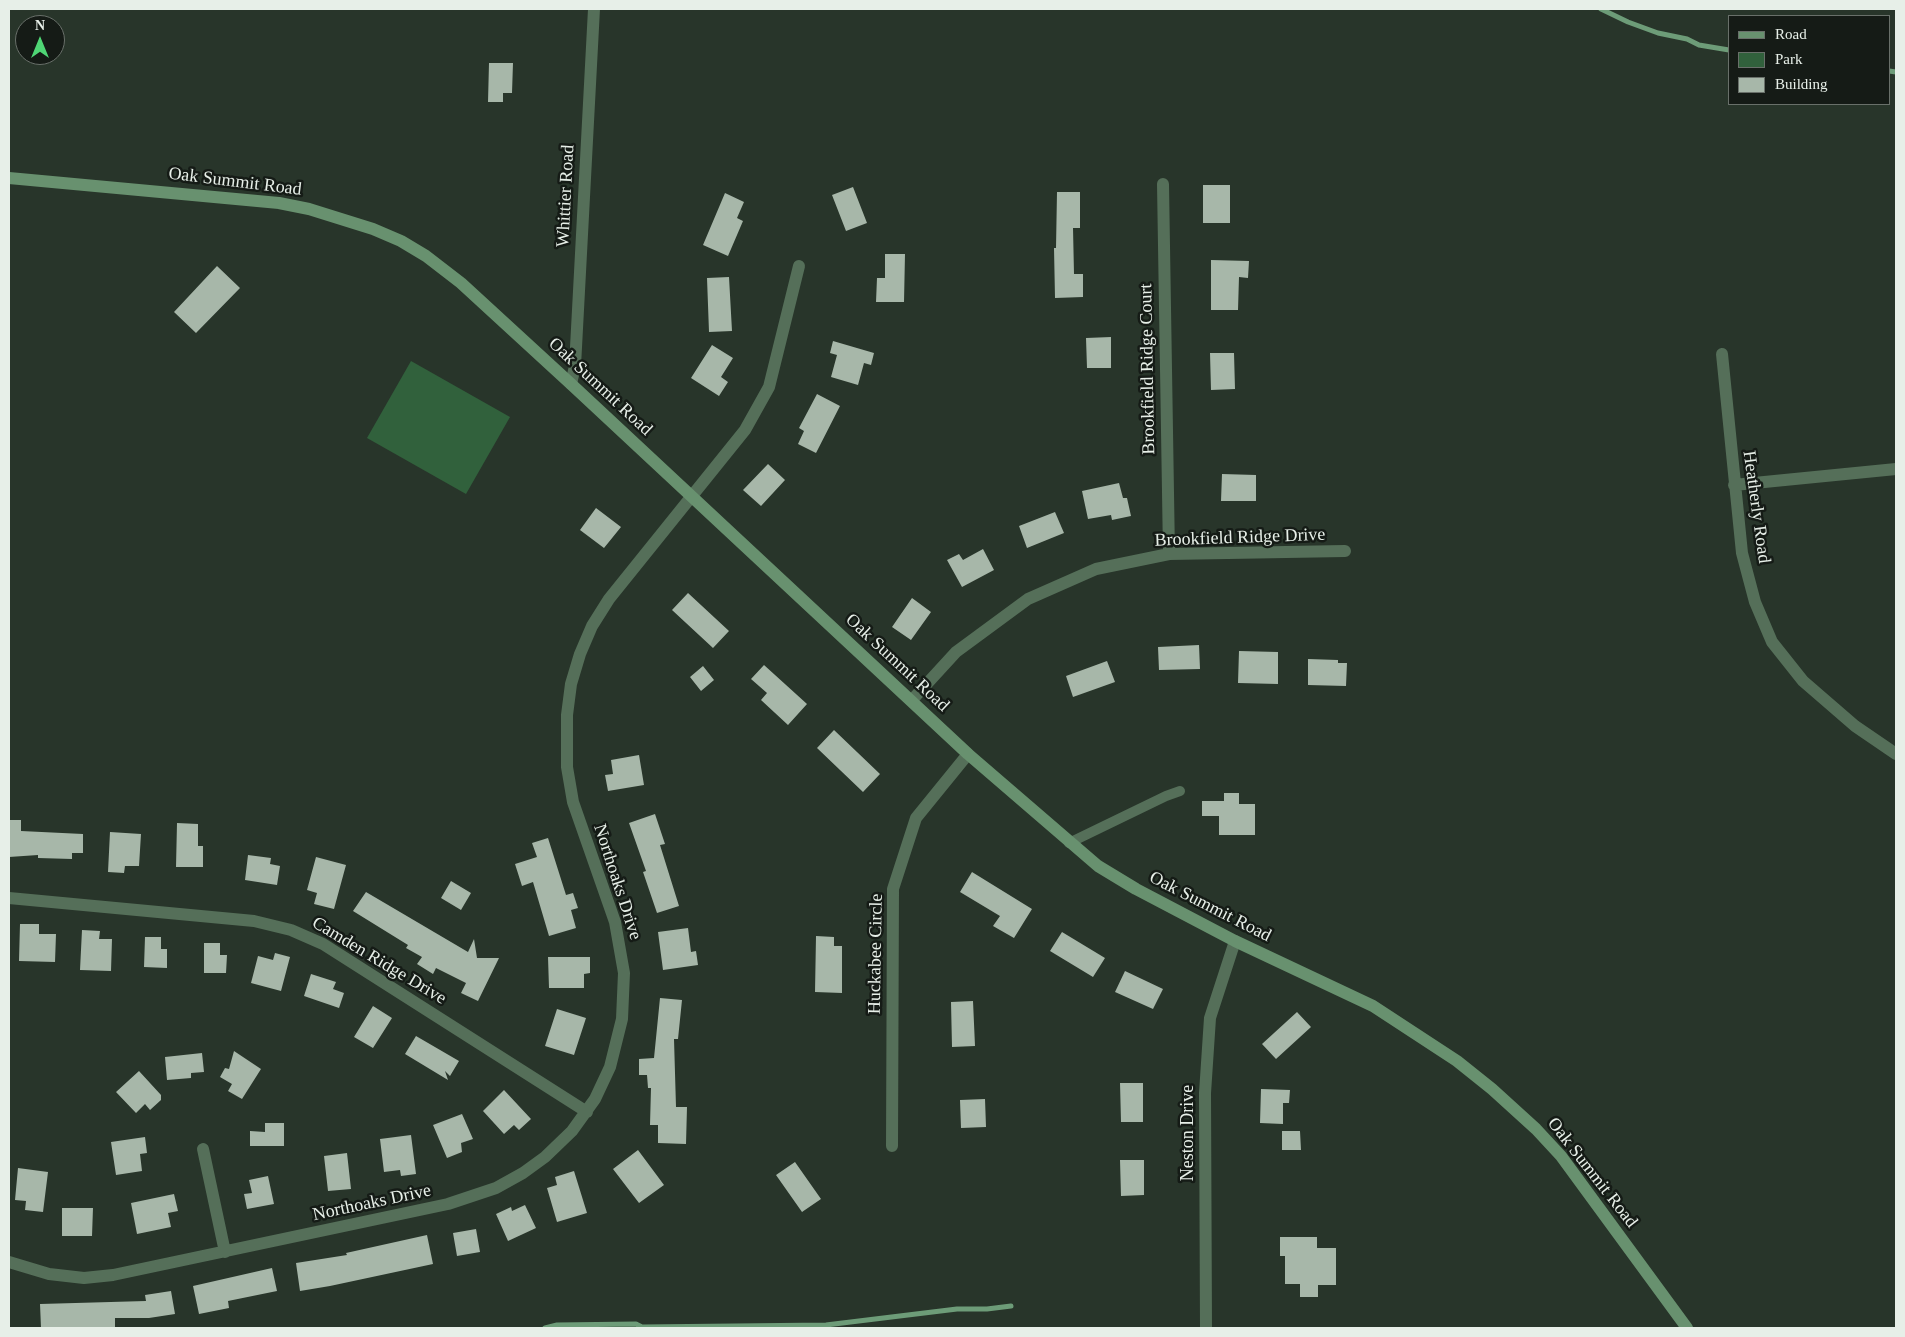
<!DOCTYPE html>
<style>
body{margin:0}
#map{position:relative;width:1905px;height:1337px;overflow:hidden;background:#28352a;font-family:Georgia,serif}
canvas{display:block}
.frame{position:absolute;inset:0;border:10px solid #e7efe8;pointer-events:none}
.legend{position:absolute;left:1728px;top:15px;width:162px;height:90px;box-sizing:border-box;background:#151b16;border:1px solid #69706a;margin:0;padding:6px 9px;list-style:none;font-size:15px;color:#e7efe8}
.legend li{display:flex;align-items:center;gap:10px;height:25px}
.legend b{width:25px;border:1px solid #69706a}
.north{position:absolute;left:15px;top:15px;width:50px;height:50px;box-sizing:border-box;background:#151b16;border:1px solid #69706a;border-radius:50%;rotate:0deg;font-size:14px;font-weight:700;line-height:20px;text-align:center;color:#e7efe8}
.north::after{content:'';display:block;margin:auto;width:18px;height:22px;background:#4fd675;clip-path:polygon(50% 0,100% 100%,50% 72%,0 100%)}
</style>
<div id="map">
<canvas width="1905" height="1337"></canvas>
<div class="frame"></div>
<ul class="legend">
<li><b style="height:6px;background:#68916f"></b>Road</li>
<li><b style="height:14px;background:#31613c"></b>Park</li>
<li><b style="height:14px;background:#a7b7a9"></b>Building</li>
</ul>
<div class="north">N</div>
</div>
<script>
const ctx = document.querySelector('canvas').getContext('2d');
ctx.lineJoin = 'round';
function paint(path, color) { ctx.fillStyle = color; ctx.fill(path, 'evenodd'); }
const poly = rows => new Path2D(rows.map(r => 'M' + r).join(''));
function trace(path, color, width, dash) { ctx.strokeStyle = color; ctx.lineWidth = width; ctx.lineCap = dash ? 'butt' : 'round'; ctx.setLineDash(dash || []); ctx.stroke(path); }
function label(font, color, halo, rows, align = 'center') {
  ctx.font = font + ' Georgia,serif'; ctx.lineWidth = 5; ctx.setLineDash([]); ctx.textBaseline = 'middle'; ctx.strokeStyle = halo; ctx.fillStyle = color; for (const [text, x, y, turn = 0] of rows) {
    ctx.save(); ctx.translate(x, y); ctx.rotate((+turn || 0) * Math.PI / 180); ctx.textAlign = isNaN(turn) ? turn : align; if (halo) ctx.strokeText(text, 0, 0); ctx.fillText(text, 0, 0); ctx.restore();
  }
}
const green = poly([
 [411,361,510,417,466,494,367,438]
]);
const stream = poly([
 [1601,9,1628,22,1658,33,1687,39,1699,45,1729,50],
 [1889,71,1896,72],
 [545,1328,557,1325,636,1324,642,1327,826,1325,957,1309,987,1309,1011,1306]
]);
const building = poly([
 [489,63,513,63,512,93,503,93,503,102,488,102],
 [1203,185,1230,185,1230,223,1203,223],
 [853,187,867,223,846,231,832,195],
 [1057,192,1080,192,1080,228,1073,228,1074,274,1083,274,1083,297,1055,298,1054,248,1056,248],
 [725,193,744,202,737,218,743,221,728,256,703,245],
 [885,254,905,254,904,302,876,302,877,278,885,278],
 [1211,260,1249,261,1248,278,1239,277,1238,310,1211,310],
 [217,266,240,288,196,333,174,312],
 [729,277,732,331,709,332,707,278],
 [1111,337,1111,368,1087,368,1086,338],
 [833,341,874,353,871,365,864,363,858,385,831,377,837,355,830,353],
 [712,345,733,358,721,377,728,382,719,396,691,378],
 [1210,353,1234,353,1235,389,1211,390],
 [817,394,840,406,816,453,798,444,804,431,799,428],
 [768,464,785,480,761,506,743,490],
 [1222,474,1256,475,1256,501,1221,501],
 [1119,483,1123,498,1127,498,1131,516,1112,520,1111,515,1088,519,1082,491],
 [596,508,621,527,604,548,580,530],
 [1055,512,1064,533,1027,548,1019,526],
 [983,549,994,570,962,587,947,560,959,554,963,560],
 [688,593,729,631,713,648,672,610],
 [912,598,931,612,911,640,892,627],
 [1199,645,1200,669,1159,670,1158,647],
 [1239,651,1278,652,1278,684,1238,683],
 [1308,659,1338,660,1338,663,1347,663,1346,686,1308,685],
 [1107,661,1115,682,1073,697,1066,676],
 [764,665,807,704,788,725,761,700,767,693,751,679],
 [703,666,714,680,701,691,690,677],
 [834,730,880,774,863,792,817,748],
 [639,755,644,785,608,791,605,775,613,774,611,760],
 [1224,793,1239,793,1239,804,1255,804,1255,835,1219,835,1219,816,1202,816,1202,801,1224,801],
 [655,814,665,844,660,845,679,906,657,913,643,872,646,871,629,823],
 [9,820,21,820,21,831,83,834,83,853,72,853,72,859,38,858,38,855,9,857],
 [177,823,198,824,198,846,203,846,203,867,176,867],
 [110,832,141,834,139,866,125,866,124,873,108,872],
 [548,838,566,895,573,893,578,908,571,910,576,928,549,936,533,882,522,886,515,864,537,857,532,843],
 [248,855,271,858,270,864,280,866,277,885,245,880],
 [316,857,346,865,334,909,314,904,317,893,307,890],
 [972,872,1032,909,1014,938,993,926,1000,916,960,892],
 [451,881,471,893,461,910,441,898],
 [366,892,468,952,474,939,477,958,499,958,478,1001,461,993,466,983,436,968,433,974,417,964,422,957,406,948,408,945,353,911],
 [20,924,39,924,39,934,56,934,55,962,19,961],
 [688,928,691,952,696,951,698,965,663,970,658,932],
 [82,930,100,931,99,939,112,939,111,971,80,970],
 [1062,932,1105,958,1093,977,1050,951],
 [816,936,834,937,834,946,842,946,842,993,815,992],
 [145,937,161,937,161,949,167,949,167,968,144,967],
 [204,943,220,943,220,955,227,955,226,973,204,973],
 [275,953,290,957,281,991,251,983,258,956,273,960],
 [548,957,590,957,590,973,584,974,584,988,549,988],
 [1125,971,1163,989,1153,1009,1115,992],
 [311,974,336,982,333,989,344,993,339,1008,304,996],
 [660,998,682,1000,678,1039,674,1039,676,1107,687,1107,686,1144,658,1143,658,1125,650,1125,651,1088,648,1088,647,1075,639,1075,639,1059,654,1058],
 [973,1001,975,1046,952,1047,951,1002],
 [373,1006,392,1018,373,1048,354,1037],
 [557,1009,586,1018,574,1055,545,1046],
 [1297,1012,1311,1027,1276,1059,1262,1044],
 [416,1036,459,1061,450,1076,445,1071,448,1080,405,1054],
 [234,1051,261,1069,242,1099,228,1091,232,1084,220,1077,225,1068,229,1069],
 [202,1053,204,1072,191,1073,191,1078,167,1080,165,1057],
 [139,1071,161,1095,161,1100,150,1110,145,1104,136,1113,116,1092],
 [1120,1083,1143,1083,1143,1122,1121,1122],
 [1261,1089,1290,1090,1289,1103,1283,1103,1283,1124,1260,1123],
 [504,1090,531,1119,519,1130,514,1125,504,1134,483,1111],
 [985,1099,986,1127,961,1128,960,1100],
 [462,1114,473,1139,461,1143,462,1152,447,1158,433,1125],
 [265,1123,284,1123,284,1146,250,1146,250,1131,265,1132],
 [1282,1131,1300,1131,1301,1150,1282,1150],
 [411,1135,416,1174,401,1176,400,1170,384,1172,380,1139],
 [145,1137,147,1153,140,1154,142,1171,116,1175,111,1142],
 [638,1150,664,1185,639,1203,613,1169],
 [347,1153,351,1189,328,1191,324,1156],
 [1120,1160,1144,1160,1144,1195,1121,1196],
 [795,1162,821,1199,802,1212,776,1175],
 [18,1168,48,1172,43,1212,25,1210,26,1201,15,1200],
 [574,1171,587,1213,557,1222,547,1188,557,1185,555,1177],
 [268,1176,274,1204,247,1209,244,1194,252,1193,249,1180],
 [174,1194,178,1211,168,1213,171,1227,137,1234,131,1203],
 [525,1205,536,1228,508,1241,496,1214,511,1207,512,1211],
 [62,1208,93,1208,92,1236,62,1236],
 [476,1229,480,1252,457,1256,453,1233],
 [427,1235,433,1264,330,1286,300,1291,296,1263,347,1255,346,1253],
 [1280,1237,1317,1237,1317,1248,1336,1248,1336,1285,1318,1285,1318,1297,1300,1297,1300,1284,1285,1284,1285,1256,1280,1256],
 [272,1268,277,1291,228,1301,229,1308,199,1314,193,1286],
 [171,1291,175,1314,149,1318,115,1318,115,1328,41,1328,40,1304,146,1301,145,1295]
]);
const service = poly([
 [1069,843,1166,796,1180,791]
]);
const minor = poly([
 [1163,184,1169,554],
 [1722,354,1742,553,1755,602,1772,642,1803,681,1855,726,1896,754],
 [1734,485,1896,469],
 [912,700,956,652,1028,599,1096,569,1169,554,1345,551],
 [9,898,254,921,291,930,323,944,587,1112],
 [892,1146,893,889,916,818,968,754],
 [203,1149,225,1252],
 [9,1262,49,1274,84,1278,113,1275,448,1204,496,1188,523,1173,545,1157,572,1131,595,1099,610,1067,622,1019,624,973,615,922,573,802,567,767,567,715,571,684,580,654,592,626,609,599,745,430,769,387,799,266],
 [1206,1328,1205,1093,1210,1018,1235,941]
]);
const tertiary = poly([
 [571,384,575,366,594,9]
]);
const secondary = poly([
 [9,178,279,203,309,209,373,229,401,241,426,256,461,283,571,384,968,754,1098,866,1136,889,1235,941,1373,1006,1457,1061,1492,1089,1536,1129,1561,1156,1687,1328]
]);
const streetNames = [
 ["Oak Summit Road",235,182,7],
 ["Whittier Road",566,196,-87],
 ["Brookfield Ridge Court",1148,369,-91],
 ["Oak Summit Road",600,387,43],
 ["Heatherly Road",1756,507,82],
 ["Brookfield Ridge Drive",1240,538,-2],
 ["Oak Summit Road",897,663,43],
 ["Northoaks Drive",617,882,72],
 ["Oak Summit Road",1210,907,27],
 ["Huckabee Circle",876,954,-89],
 ["Camden Ridge Drive",379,961,31],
 ["Neston Drive",1188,1133,-90],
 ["Oak Summit Road",1592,1173,52],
 ["Northoaks Drive",372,1203,-12]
];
paint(green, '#31613c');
trace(stream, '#6d9c78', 5);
paint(building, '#a7b7a9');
trace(service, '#556f59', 10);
trace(minor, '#556f59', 12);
trace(tertiary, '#556f59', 12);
trace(secondary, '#68916f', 12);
label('18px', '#e7efe8', '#151b16', streetNames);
</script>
